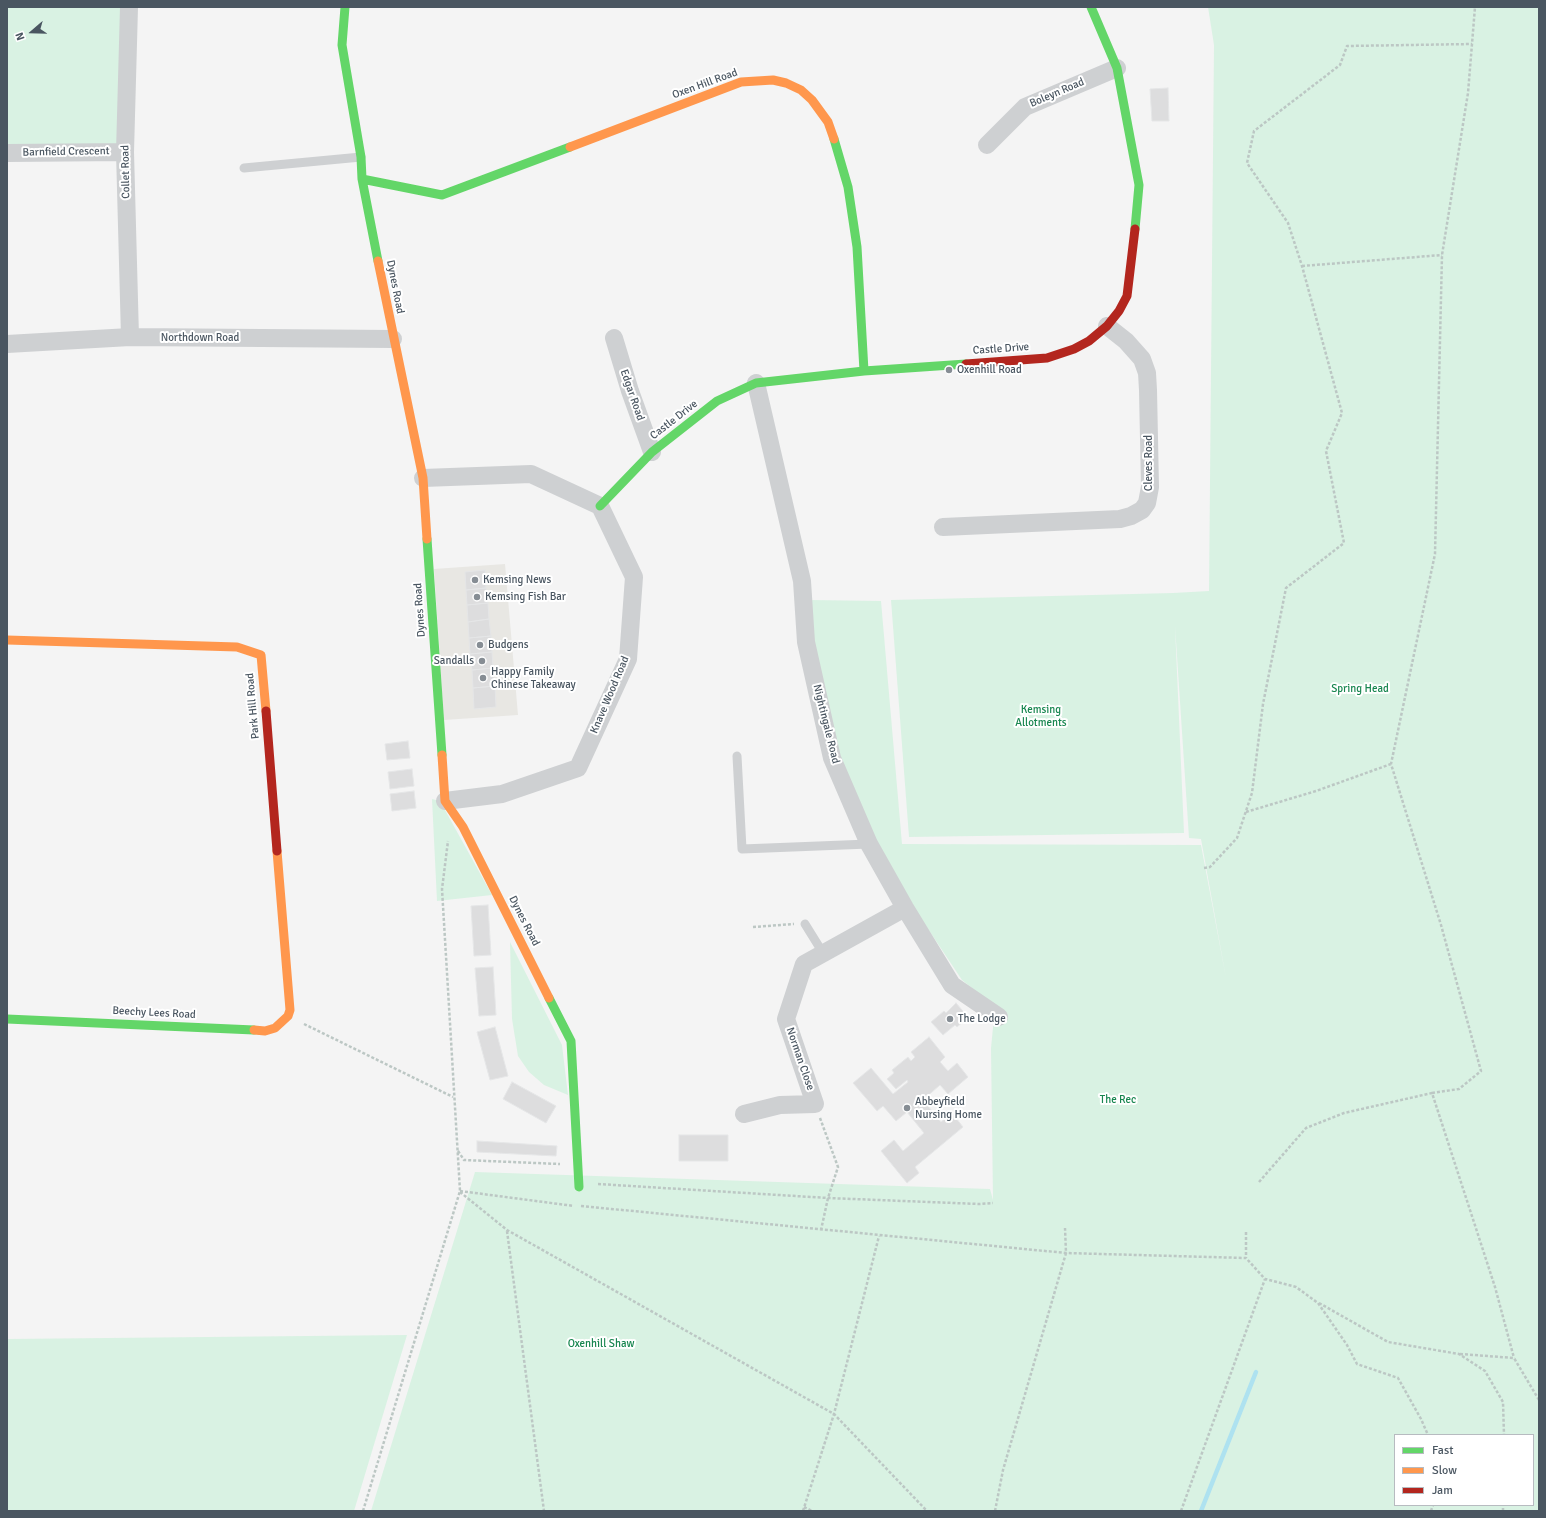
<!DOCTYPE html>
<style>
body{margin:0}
#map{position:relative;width:1546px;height:1518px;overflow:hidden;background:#f4f4f4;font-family:Signika,sans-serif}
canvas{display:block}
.frame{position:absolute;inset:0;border:8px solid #4a5661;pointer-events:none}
.legend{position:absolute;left:1394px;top:1434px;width:140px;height:72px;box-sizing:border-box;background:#fff;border:1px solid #b7bbc0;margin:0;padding:5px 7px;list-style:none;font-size:12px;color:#4a5661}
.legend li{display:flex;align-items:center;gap:8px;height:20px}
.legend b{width:20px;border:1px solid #b7bbc0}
.north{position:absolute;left:12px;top:12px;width:40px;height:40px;-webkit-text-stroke:3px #fff;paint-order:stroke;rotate:250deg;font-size:11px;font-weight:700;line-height:16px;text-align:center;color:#4a5661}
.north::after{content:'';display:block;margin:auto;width:14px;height:18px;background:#4a5661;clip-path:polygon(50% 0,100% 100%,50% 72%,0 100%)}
</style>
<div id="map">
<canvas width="1546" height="1518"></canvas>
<div class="frame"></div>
<ul class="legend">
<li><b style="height:5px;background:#63d668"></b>Fast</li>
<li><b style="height:5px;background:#ff974d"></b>Slow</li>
<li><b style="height:5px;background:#b3261e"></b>Jam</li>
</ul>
<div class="north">N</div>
</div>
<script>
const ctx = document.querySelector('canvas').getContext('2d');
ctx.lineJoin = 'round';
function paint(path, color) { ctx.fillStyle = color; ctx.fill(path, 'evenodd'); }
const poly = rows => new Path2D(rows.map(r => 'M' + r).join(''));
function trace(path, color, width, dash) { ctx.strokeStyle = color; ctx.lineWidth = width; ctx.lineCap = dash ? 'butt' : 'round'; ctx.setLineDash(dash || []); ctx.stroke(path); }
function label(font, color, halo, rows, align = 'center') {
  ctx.font = font + ' Signika,sans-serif'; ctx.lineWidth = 4; ctx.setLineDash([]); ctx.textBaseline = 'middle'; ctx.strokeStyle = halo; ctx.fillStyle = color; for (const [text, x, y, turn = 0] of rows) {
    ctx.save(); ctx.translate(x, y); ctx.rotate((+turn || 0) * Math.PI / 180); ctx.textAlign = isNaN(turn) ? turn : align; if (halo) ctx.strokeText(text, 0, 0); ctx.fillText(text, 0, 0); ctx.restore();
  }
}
const commercial = poly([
 [505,564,518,715,444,720,434,569]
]);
const green = poly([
 [7,7,123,7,119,148,7,148],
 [1208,7,1539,7,1539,1511,371,1511,475,1172,990,1189,993,1200,991,1048,995,1007,962,980,912,905,871,833,837,749,812,639,810,600,881,601,902,844,1201,845,1226,978,1201,839,1189,838,1175,626,1184,833,909,837,891,600,1173,593,1209,591,1214,45],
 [1395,1435,1533,1435,1533,1505,1395,1505],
 [432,799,440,801,492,895,437,901],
 [510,942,562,1045,568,1095,544,1085,529,1072,518,1056,512,1019],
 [407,1335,354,1511,7,1511,7,1339]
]);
const stream = poly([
 [1201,1511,1256,1372]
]);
const building = poly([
 [1168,88,1169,121,1152,121,1150,89,1168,88],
 [485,570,486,588,466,590,465,572,485,570],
 [486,588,488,603,467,605,466,590,486,588],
 [488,603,489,619,468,622,467,605,488,603],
 [489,619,491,636,469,638,468,622,489,619],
 [491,636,492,652,470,654,469,638,491,636],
 [492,652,493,668,472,670,470,654,492,652],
 [493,668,495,686,473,688,472,670,493,668],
 [495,686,496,707,474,709,473,688,495,686],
 [408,741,410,758,387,760,385,744,408,741],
 [412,769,414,786,390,789,388,772,412,769],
 [414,791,416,808,392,811,390,794,414,791],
 [488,905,491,955,474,956,471,906,488,905],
 [493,967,496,1015,479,1016,475,968,493,967],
 [956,1003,968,1017,957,1027,955,1025,943,1035,931,1022,944,1011,946,1013,956,1003],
 [495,1027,508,1076,490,1080,477,1032,495,1027],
 [929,1037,945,1057,940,1062,948,1071,957,1063,968,1077,948,1094,940,1085,923,1100,941,1122,952,1113,963,1127,915,1167,919,1173,907,1183,881,1151,894,1140,903,1151,924,1133,907,1112,896,1121,883,1106,877,1111,853,1083,871,1068,893,1094,908,1082,907,1080,896,1089,887,1079,894,1073,892,1070,908,1057,911,1061,915,1057,911,1052,929,1037],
 [512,1082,556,1106,546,1123,503,1099,512,1082],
 [679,1135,728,1135,728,1161,679,1161,679,1135],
 [477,1141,557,1146,556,1156,477,1152,477,1141]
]);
const path = poly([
 [1302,266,1442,255],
 [1246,812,1316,791,1391,764],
 [1204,868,1210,867,1237,838,1252,793,1263,704,1286,588,1344,543,1326,451,1342,413,1302,266,1288,223,1247,163,1254,131,1340,65,1347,46,1472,44],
 [753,927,794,924],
 [304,1024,453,1097],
 [1432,1093,1459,1089,1481,1071,1441,925,1391,764,1435,554,1442,255,1468,93,1475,7],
 [820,1118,838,1167,828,1198,821,1230],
 [458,1151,464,1160,560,1164],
 [1259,1182,1306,1128,1344,1113,1432,1093,1495,1287,1514,1358],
 [598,1184,828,1198,979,1204,993,1203],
 [460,1191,574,1206],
 [460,1192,507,1230,834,1414,927,1511],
 [581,1206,1066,1253,1246,1258,1265,1279,1296,1287,1318,1303,1347,1345,1357,1364,1398,1378,1421,1419,1428,1435],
 [507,1231,544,1511],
 [1246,1232,1246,1258],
 [1319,1303,1388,1342,1459,1354,1485,1371,1503,1402,1504,1435],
 [1460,1354,1514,1358,1539,1400],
 [804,1507,812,1511],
 [363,1511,460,1191,442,889,448,841],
 [803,1511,834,1414,879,1236],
 [995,1511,1003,1470,1066,1253,1065,1228],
 [1181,1511,1265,1279],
 [1431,1511,1433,1505],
 [1503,1511,1503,1505]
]);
const lane = poly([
 [244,168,361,157],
 [737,756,742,849,869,844],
 [805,924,823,953]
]);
const street = poly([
 [129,7,125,152,130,337],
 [987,145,1025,107,1117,68],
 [7,153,125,152],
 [614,338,630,391,652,452],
 [7,344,130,337,393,339],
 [756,383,802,581,806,642,832,758,869,844,905,908,952,985,999,1017],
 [423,478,531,474,600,506,634,577,628,659,578,768,502,794,445,801],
 [943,527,1120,519,1131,516,1142,510,1147,503,1150,487,1148,390,1147,373,1142,359,1126,341,1107,326],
 [744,1114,780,1105,815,1104,786,1019,804,964,905,908]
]);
const fast = poly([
 [345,7,342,45,361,157,362,179,378,261],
 [1091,7,1117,68,1139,185,1135,229],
 [834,139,848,187,857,247,864,371],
 [362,179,442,195,570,147],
 [600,506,652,452,717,401,756,383,864,371,966,364],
 [427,539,442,755],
 [549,998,571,1041,579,1187],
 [7,1019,254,1030]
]);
const slow = poly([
 [570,147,741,82,773,80,786,83,801,90,812,100,828,122,834,139],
 [378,261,423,478,427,539],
 [7,640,237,647,261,655,266,711],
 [442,755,445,801,463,827,549,998],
 [254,1030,265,1031,275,1028,288,1016,290,1010,277,851]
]);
const jam = poly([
 [966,364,1047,358,1074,349,1089,341,1107,326,1119,311,1127,296,1135,229],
 [266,711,277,851]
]);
const markers = [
 [949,370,4,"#868d94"],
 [475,580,4,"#868d94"],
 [477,597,4,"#868d94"],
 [480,645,4,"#868d94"],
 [482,661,4,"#868d94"],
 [483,678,4,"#868d94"],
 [950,1019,4,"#868d94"],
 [907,1108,4,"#868d94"]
];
const streetNames = [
 ["Oxen Hill Road",705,84,-20],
 ["Boleyn Road",1057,93,-23],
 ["Barnfield Crescent",66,152,-1],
 ["Collet Road",126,172,-91],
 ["Dynes Road",395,287,79],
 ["Northdown Road",200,338],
 ["Castle Drive",1001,349,-4],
 ["Edgar Road",632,395,71],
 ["Castle Drive",674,420,-38],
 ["Cleves Road",1149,463,-90],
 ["Dynes Road",420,610,-94],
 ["Knave Wood Road",610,695,-67],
 ["Park Hill Road",253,706,-95],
 ["Nightingale Road",826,724,76],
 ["Dynes Road",524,921,63],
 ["Beechy Lees Road",154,1013,3],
 ["Norman Close",800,1059,71]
];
const poiNames = [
 ["Oxenhill Road",957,370],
 ["Kemsing News",483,580],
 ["Kemsing Fish Bar",485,597],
 ["Budgens",488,645],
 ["Sandalls",474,661,"right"],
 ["Happy Family",491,672],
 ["Chinese Takeaway",491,685],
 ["The Lodge",958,1019],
 ["Abbeyfield",915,1102],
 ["Nursing Home",915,1115]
];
const parkNames = [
 ["Spring Head",1360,689],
 ["Kemsing",1041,710],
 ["Allotments",1041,723],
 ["The Rec",1118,1100],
 ["Oxenhill Shaw",601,1344]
];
paint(commercial, '#e8e7e3');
paint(green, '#d9f2e3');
trace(stream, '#aee2f0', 4.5);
paint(building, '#ddddde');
trace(building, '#e5e6e7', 1);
trace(path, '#bcc7c4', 2.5, [3, 2]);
trace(lane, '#ced0d2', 9);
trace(street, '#ced0d2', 18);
trace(fast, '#63d668', 9);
trace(slow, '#ff974d', 9);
trace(jam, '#b3261e', 9);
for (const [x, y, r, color] of markers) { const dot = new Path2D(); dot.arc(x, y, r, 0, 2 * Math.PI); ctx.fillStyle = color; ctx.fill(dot); trace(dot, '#fff', 1.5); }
label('11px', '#4a5661', '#fff', streetNames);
label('11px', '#4a5661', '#fff', poiNames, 'left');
label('11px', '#17864f', '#fff', parkNames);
</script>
